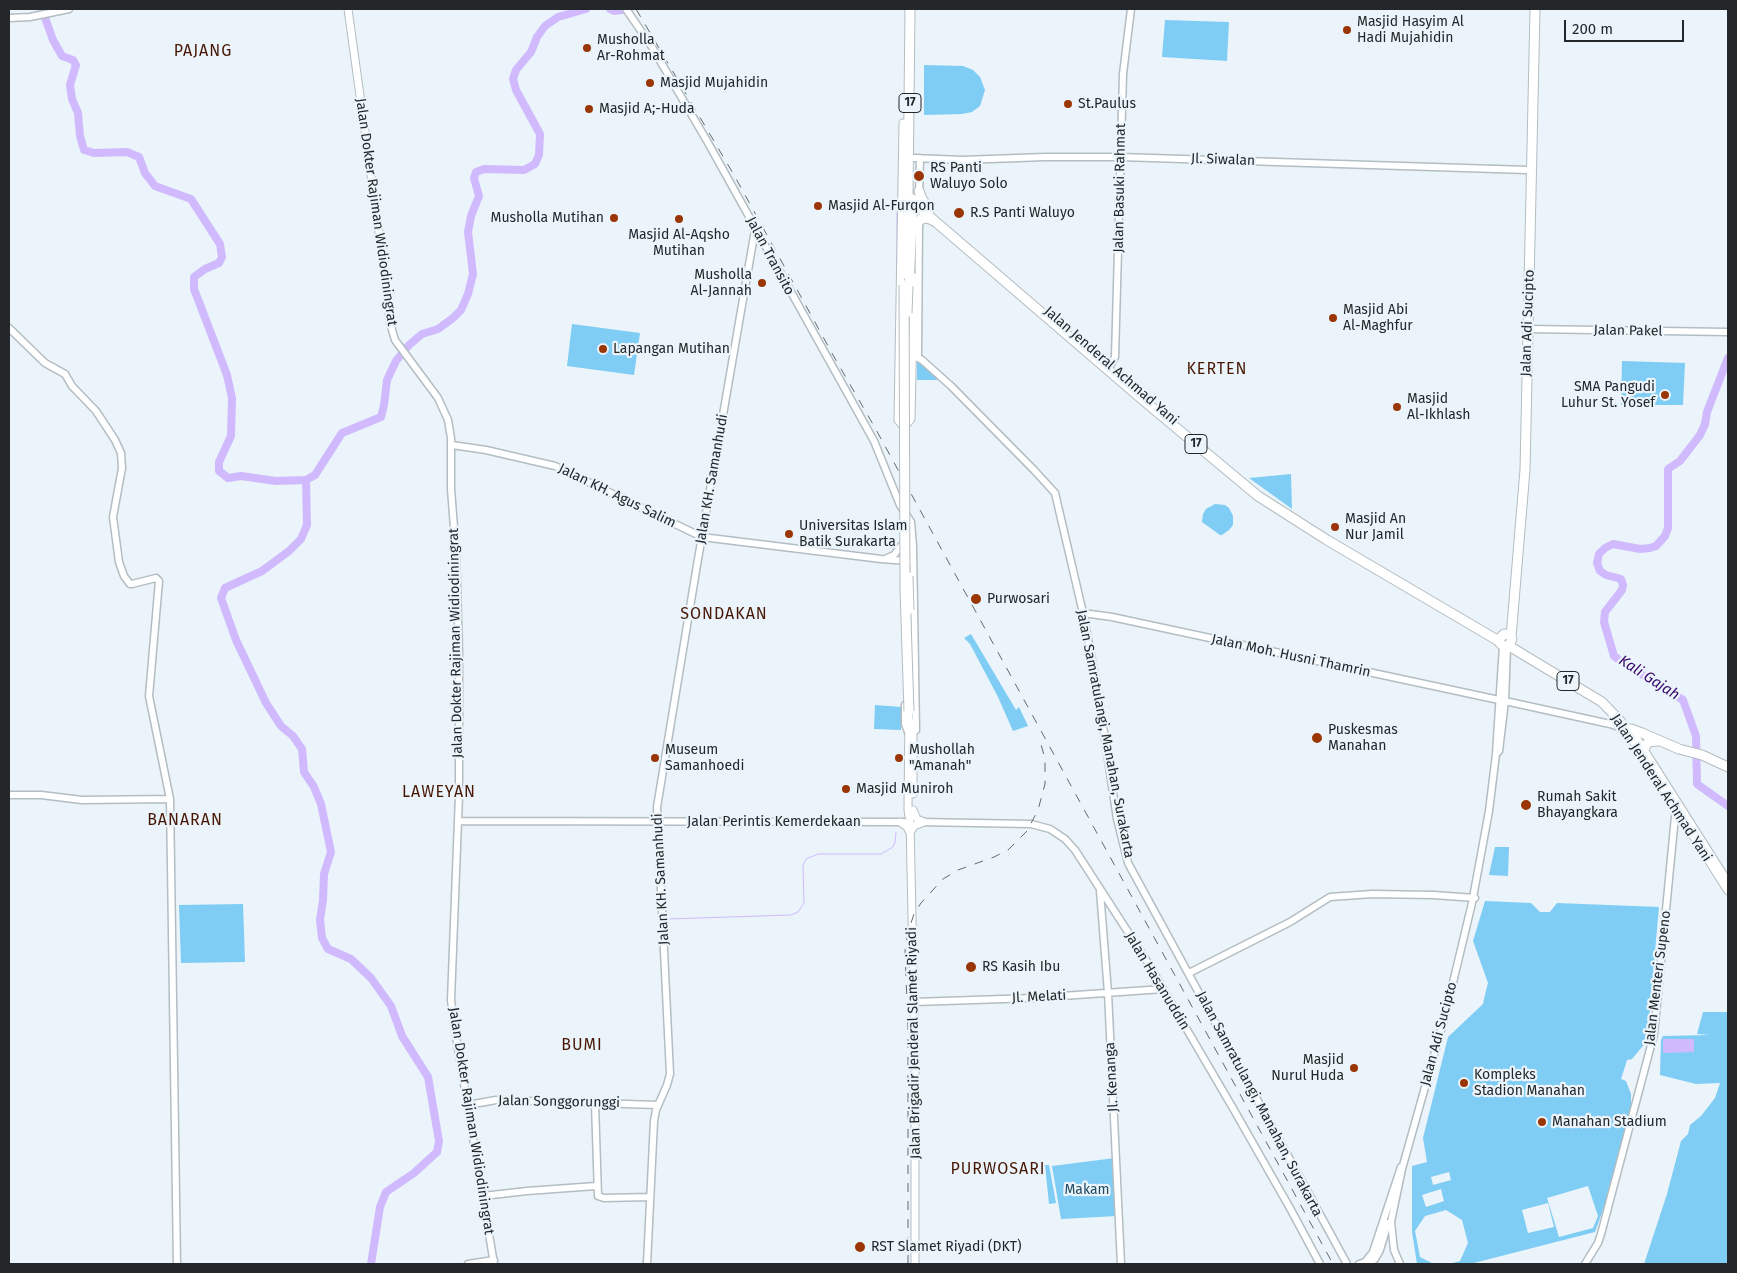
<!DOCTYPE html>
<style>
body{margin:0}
#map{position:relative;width:1737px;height:1273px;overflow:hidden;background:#eaf4fa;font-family:"Fira Sans",sans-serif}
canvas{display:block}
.frame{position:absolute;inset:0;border:10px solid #232729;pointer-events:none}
.scale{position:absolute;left:1564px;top:20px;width:120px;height:22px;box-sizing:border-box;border:2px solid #232729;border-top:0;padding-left:6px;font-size:15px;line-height:18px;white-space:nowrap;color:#232729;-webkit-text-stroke:4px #eaf4fa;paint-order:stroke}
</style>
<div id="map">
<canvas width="1737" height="1273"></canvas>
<div class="frame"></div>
<div class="scale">200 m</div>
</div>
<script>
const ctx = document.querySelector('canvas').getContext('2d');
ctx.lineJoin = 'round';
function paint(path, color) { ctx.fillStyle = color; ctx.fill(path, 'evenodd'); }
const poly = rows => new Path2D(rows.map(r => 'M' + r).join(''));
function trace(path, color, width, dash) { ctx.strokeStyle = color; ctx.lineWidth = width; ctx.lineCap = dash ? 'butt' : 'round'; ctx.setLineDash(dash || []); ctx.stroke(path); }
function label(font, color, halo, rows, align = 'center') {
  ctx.font = font + ' "Fira Sans",sans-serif'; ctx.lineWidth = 4.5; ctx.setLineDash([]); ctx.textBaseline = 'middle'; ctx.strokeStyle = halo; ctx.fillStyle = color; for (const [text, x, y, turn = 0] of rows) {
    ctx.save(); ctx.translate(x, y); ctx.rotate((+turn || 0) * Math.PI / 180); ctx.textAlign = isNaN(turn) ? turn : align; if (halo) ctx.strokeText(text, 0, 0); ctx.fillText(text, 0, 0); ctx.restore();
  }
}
const green = poly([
 [1165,20,1229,22,1227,61,1162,57],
 [924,65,963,66,973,70,980,77,985,90,980,106,972,112,962,114,924,115],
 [572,324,640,333,634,375,567,366],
 [917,359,940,380,917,380],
 [1622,361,1685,363,1683,405,1621,405],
 [1291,474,1292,509,1249,478],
 [1215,504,1225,505,1229,508,1233,516,1233,525,1229,530,1222,535,1220,535,1202,522,1203,514,1206,509],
 [971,634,1016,710,1019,707,1028,726,1013,731,998,697,970,644,964,638],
 [875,705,901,707,901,730,874,729],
 [1495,847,1509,847,1508,876,1489,875],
 [1485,901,1531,903,1540,912,1550,912,1557,903,1659,907,1647,1041,1632,1059,1627,1060,1621,1079,1626,1081,1631,1094,1631,1107,1604,1207,1595,1232,1470,1264,1449,1264,1460,1261,1468,1243,1462,1220,1446,1210,1425,1216,1415,1231,1420,1257,1434,1264,1417,1264,1412,1232,1412,1166,1427,1162,1423,1138,1448,1037,1483,1004,1484,999,1488,983,1473,941],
 [1449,1172,1451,1180,1433,1185,1431,1177],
 [1588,1186,1598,1216,1593,1228,1559,1237,1547,1198],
 [1441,1189,1444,1201,1426,1207,1422,1195],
 [1548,1203,1554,1227,1528,1233,1522,1210],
 [243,904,245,962,181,963,179,905],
 [1703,1012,1728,1012,1728,1264,1644,1264,1667,1194,1681,1141,1688,1134,1690,1125,1701,1116,1715,1098,1720,1083,1696,1084,1660,1075,1661,1040,1663,1036,1710,1035,1697,1034],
 [1115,1158,1117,1216,1061,1219,1052,1166],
 [1045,1165,1049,1165,1056,1203,1049,1204]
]);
const water = poly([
 [1663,1039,1694,1039,1694,1052,1663,1053]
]);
const stream = poly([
 [897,277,897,213],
 [667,919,791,915,798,912,804,903,803,865,806,859,818,854,881,854,893,847,895,842,896,832],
 [659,922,661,944],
 [665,1028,666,1057],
 [643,1264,647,1200]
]);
const river = poly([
 [42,9,53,40,62,56,73,60,76,65,70,85,72,99,78,113,80,136,84,150,94,153,127,152,139,157,145,173,155,186,191,199,220,244,222,257,219,263,205,269,194,277,194,289,227,375,232,398,231,436,219,462,219,471,228,478,241,476,276,481,306,480],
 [610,9,614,11,629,9],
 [1728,358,1707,412,1705,424,1700,435,1680,461,1668,469,1668,528,1665,536,1656,546,1650,548,1640,549,1613,544,1605,548,1599,554,1597,563,1600,571,1606,575,1621,579,1623,585,1622,590,1605,612,1604,622,1614,656,1622,662,1683,700,1696,736,1697,784,1728,806],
 [371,1264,380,1207,386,1192,414,1173,437,1152,439,1141,428,1077,402,1036,391,1006,371,978,351,959,328,949,322,938,320,920,323,900,324,874,331,852,321,804,314,787,304,772,302,749,293,736,281,726,266,703,236,640,221,598,225,588,262,571,289,551,301,539,307,525,306,480,315,475,342,433,381,417,384,405,387,380,396,361,409,345,422,334,438,329,453,318,461,310,468,294,473,274,468,232,471,216,479,196,474,178,476,172,484,169,524,170,535,164,539,155,540,134,516,90,513,79,516,70,531,52,537,37,545,26,558,17,586,9]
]);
const secondary = poly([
 [626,9,652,47,707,141,874,441,900,505,911,522,913,546,916,730],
 [9,18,30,17,69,9],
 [914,158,962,160,1045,157,1120,157,1527,170],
 [919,195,920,158],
 [381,247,390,323,395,340,438,398,448,420,451,438,451,489,456,553,459,654,459,795,451,1000,455,1030,494,1264],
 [9,328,45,363,65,374,72,386,96,411,115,440,121,453,122,468,113,517,119,562,124,576,130,584,132,584,156,578,159,581,149,696,170,799,177,1264],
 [1528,329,1728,332],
 [912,355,922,360,951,386,1034,470,1055,493,1083,613,1097,686,1117,819,1128,863,1347,1264],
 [918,357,919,222],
 [1110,366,1115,357,1123,74,1131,9],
 [452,445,486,450,555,466,702,537,881,559,908,561],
 [885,559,894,555,901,546],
 [1083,613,1112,617,1499,700],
 [1505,701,1610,724,1625,729],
 [905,705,905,724,908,732],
 [1496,754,1499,751,1505,701,1507,647],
 [9,795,41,795,82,800,170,799],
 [458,821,904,822],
 [919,822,1031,824,1050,829,1065,839,1075,850,1148,963,1234,1110,1291,1210,1320,1264],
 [1100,891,1108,993,1121,1264],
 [1189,973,1290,922,1330,897,1372,894,1434,895,1475,898],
 [914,1002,1033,998,1163,989],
 [595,1103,598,1196,604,1198,650,1197],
 [468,1105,496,1100,658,1105],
 [483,1196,527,1191,596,1186],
 [468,1264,494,1260],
 [647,1264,654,1121,656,1110,667,1085,670,1074,657,807,697,565,755,230],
 [1359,1264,1365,1262,1373,1252,1401,1167],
 [1370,1264,1375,1259,1380,1250,1388,1223],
 [1400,1264,1394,1250,1391,1222,1402,1169,1445,1016,1472,903,1489,811,1496,754,1503,646],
 [1585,1264,1598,1243,1601,1234,1654,1034,1676,806]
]);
const primary = poly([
 [348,9,381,247],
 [903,123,898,420,902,425,907,424,911,419,914,277],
 [904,275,908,198],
 [909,711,908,810,910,822,915,1057,915,1264],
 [913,723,913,794],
 [1625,729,1728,891],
 [1631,729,1728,882],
 [913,810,917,819,924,822],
 [900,822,907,827,910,833,914,826,924,822]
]);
const highway = poly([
 [910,9,908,198,1143,400,1258,496,1327,540,1497,640,1503,646,1509,646,1512,639,1509,635,1504,634,1501,637,1499,642],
 [919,191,922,199,929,210],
 [912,232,921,219,928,218,934,221],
 [909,286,913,199],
 [1511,637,1525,470,1535,9],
 [1509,646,1602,702,1621,722,1625,729,1631,729,1642,733,1679,749,1702,755,1728,767],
 [1644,749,1648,742,1658,741]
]);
const rail = poly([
 [636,9,734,175,833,355,874,426,1333,1264],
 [908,1264,908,1028,905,951,908,932,914,914,921,903,943,879,958,870,994,857,1008,850,1027,831,1038,810,1045,784,1045,759,1039,737]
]);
const primaryBridge = poly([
 [908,313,909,286],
 [909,576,910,610]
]);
const highwayBridge = poly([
 [904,285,905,588,909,711]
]);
const markers = [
 [1347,30,5,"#9a3505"],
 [587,48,5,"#9a3505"],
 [650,83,5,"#9a3505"],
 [1068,104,5,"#9a3505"],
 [589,109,5,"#9a3505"],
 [919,176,6,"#9a3505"],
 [818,206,5,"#9a3505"],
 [959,213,6,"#9a3505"],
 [614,218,5,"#9a3505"],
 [679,219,5,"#9a3505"],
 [762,283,5,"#9a3505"],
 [1333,318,5,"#9a3505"],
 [603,349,5,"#9a3505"],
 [1665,395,5,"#9a3505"],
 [1397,407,5,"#9a3505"],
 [1335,527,5,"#9a3505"],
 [789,534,5,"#9a3505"],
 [976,599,6,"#9a3505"],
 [1317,738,6,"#9a3505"],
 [655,758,5,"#9a3505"],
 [899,758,5,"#9a3505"],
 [846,789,5,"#9a3505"],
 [1526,805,6,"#9a3505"],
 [971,967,6,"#9a3505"],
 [1354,1068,5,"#9a3505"],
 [1464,1083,5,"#9a3505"],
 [1542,1122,5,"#9a3505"],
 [860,1247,6,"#9a3505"]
];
const shields = [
 [910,103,22],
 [1196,444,22],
 [1568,681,22]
];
const shieldNames = [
 ["17",910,103],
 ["17",1196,444],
 ["17",1568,681]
];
const poiNames = [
 ["Masjid Hasyim Al",1357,22],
 ["Hadi Mujahidin",1357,38],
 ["Musholla",597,40],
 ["Ar-Rohmat",597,56],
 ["Masjid Mujahidin",660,83],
 ["St.Paulus",1078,104],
 ["Masjid A;-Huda",599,109],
 ["RS Panti",930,168],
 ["Waluyo Solo",930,184],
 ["Masjid Al-Furqon",828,206],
 ["R.S Panti Waluyo",970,213],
 ["Musholla Mutihan",604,218,"right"],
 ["Masjid Al-Aqsho",679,235,"center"],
 ["Mutihan",679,251,"center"],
 ["Musholla",752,275,"right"],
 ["Al-Jannah",752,291,"right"],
 ["Masjid Abi",1343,310],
 ["Al-Maghfur",1343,326],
 ["Lapangan Mutihan",613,349],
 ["SMA Pangudi",1655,387,"right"],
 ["Luhur St. Yosef",1655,403,"right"],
 ["Masjid",1407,399],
 ["Al-Ikhlash",1407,415],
 ["Masjid An",1345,519],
 ["Nur Jamil",1345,535],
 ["Universitas Islam",799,526],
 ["Batik Surakarta",799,542],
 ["Purwosari",987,599],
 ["Puskesmas",1328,730],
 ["Manahan",1328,746],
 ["Museum",665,750],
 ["Samanhoedi",665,766],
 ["Mushollah",909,750],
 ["\"Amanah\"",909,766],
 ["Masjid Muniroh",856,789],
 ["Rumah Sakit",1537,797],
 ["Bhayangkara",1537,813],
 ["RS Kasih Ibu",982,967],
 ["Masjid",1344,1060,"right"],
 ["Nurul Huda",1344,1076,"right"],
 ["Kompleks",1474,1075],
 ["Stadion Manahan",1474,1091],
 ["Manahan Stadium",1552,1122],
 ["RST Slamet Riyadi (DKT)",871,1247]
];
const streetNames = [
 ["Jl. Siwalan",1223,160,2],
 ["Jalan Basuki Rahmat",1120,188,-89],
 ["Jalan Dokter Rajiman Widiodiningrat",376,212,82],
 ["Jalan Transito",770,256,62],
 ["Jalan Adi Sucipto",1528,323,-88],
 ["Jalan Pakel",1628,331,1],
 ["Jalan Jenderal Achmad Yani",1111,366,41],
 ["Jalan KH. Samanhudi",712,479,-80],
 ["Jalan KH. Agus Salim",617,496,26],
 ["Jalan Dokter Rajiman Widiodiningrat",456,643,-91],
 ["Jalan Moh. Husni Thamrin",1291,656,12],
 ["Jalan Samratulangi, Manahan, Surakarta",1105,734,79],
 ["Jalan Jenderal Achmad Yani",1661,788,57],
 ["Jalan Perintis Kemerdekaan",774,822],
 ["Jalan KH. Samanhudi",661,879,-93],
 ["Jalan Menteri Supeno",1658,978,-83],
 ["Jalan Hasanuddin",1157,981,59],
 ["Jl. Melati",1039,997,-3],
 ["Jalan Adi Sucipto",1439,1034,-75],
 ["Jalan Brigadir Jenderal Slamet Riyadi",914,1043,-91],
 ["Jl. Kenanga",1112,1077,-93],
 ["Jalan Songgorunggi",559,1102,1],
 ["Jalan Samratulangi, Manahan, Surakarta",1259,1104,62],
 ["Jalan Dokter Rajiman Widiodiningrat",471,1121,81]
];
const parkNames = [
 ["Makam",1087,1190]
];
const waterNames = [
 ["Kali Gajah",1649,678,33]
];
const quarterNames = [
 ["PAJANG",203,52],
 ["KERTEN",1217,370],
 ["SONDAKAN",724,615],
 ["LAWEYAN",439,793],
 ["BANARAN",185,821],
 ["BUMI",582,1046],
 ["PURWOSARI",998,1170]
];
paint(green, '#7fccf4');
paint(water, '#d0bafd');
trace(stream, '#d0bafd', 1);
trace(river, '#d0bafd', 8);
trace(secondary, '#b3bdc2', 9);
trace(primary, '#b3bdc2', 9);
trace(highway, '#b3bdc2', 11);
trace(secondary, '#fff', 6);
trace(primary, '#fff', 7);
trace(highway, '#fff', 9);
trace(rail, '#63696c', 1, [9, 9]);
trace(primaryBridge, '#b3bdc2', 9, []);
trace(highwayBridge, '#b3bdc2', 11, []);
trace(primaryBridge, '#fff', 7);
trace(highwayBridge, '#fff', 9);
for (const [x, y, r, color] of markers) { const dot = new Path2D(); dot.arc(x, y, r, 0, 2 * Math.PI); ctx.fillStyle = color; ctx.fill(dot); trace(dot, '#eaf4fa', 2); }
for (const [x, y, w] of shields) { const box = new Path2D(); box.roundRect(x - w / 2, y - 9.5, w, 19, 4); ctx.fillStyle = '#eaf4fa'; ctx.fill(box); trace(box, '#232729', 1); }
label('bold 12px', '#232729', null, shieldNames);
label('14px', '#232729', '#eaf4fa', poiNames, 'left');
label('14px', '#232729', '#eaf4fa', streetNames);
label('14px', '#204b61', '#eaf4fa', parkNames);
label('italic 15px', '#3a076a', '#eaf4fa', waterNames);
ctx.letterSpacing = '1px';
label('16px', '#481805', '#eaf4fa', quarterNames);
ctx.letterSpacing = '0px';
</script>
